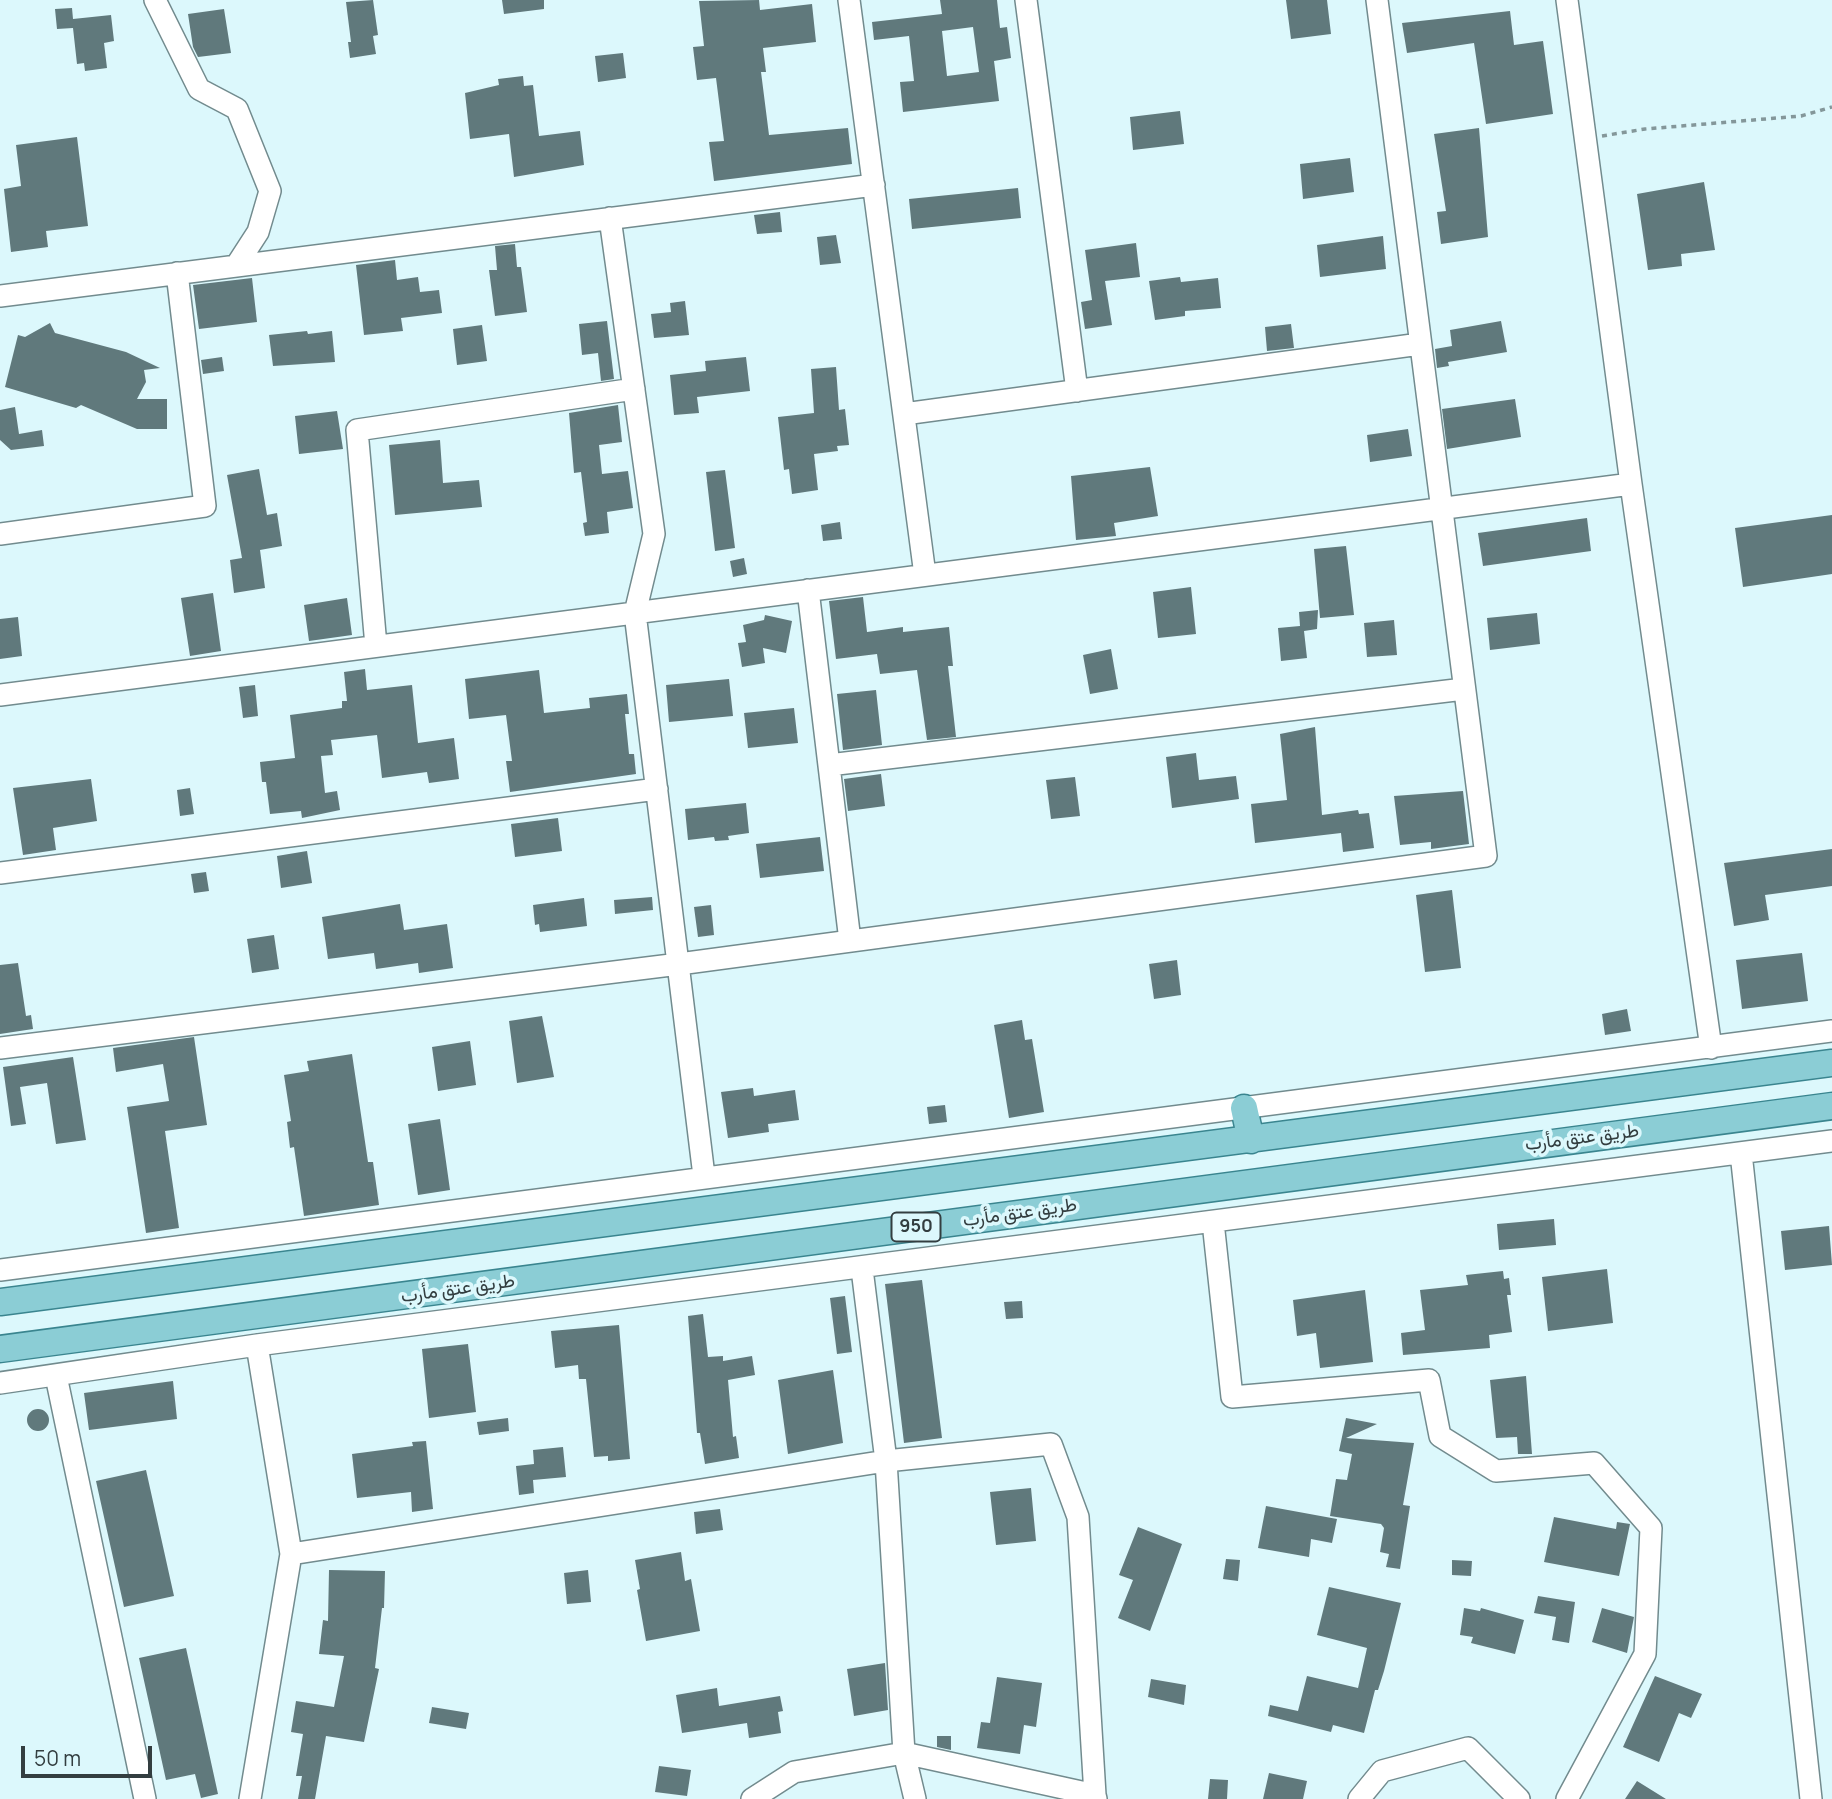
<!DOCTYPE html>
<meta charset="utf-8">
<style>
body{margin:0}
#map{position:relative;width:1832px;height:1799px;overflow:hidden;background:#dcf8fc;font-family:Manrope,sans-serif}
canvas{display:block}
.scale{position:absolute;left:21px;top:1746px;width:131px;height:32px;box-sizing:border-box;border:4px solid #333e40;border-top:0;padding-left:9px;font-size:21px;line-height:24px;white-space:nowrap;color:#333e40;-webkit-text-stroke:5px #dcf8fc;paint-order:stroke}
</style>
<div id="map">
<canvas width="1832" height="1799"></canvas>
<div class="scale">50 m</div>
</div>
<script>
const ctx = document.querySelector('canvas').getContext('2d');
ctx.lineJoin = 'round';
function paint(path, color) { ctx.fillStyle = color; ctx.fill(path, 'evenodd'); }
const poly = rows => new Path2D(rows.map(r => 'M' + r).join(''));
function trace(path, color, width, dash) { ctx.strokeStyle = color; ctx.lineWidth = width; ctx.lineCap = dash ? 'butt' : 'round'; ctx.setLineDash(dash || []); ctx.stroke(path); }
function label(font, color, halo, rows, align = 'center') {
  ctx.font = font + ' Manrope,Vazirmatn,sans-serif'; ctx.lineWidth = 7; ctx.setLineDash([]); ctx.textBaseline = 'middle'; ctx.strokeStyle = halo; ctx.fillStyle = color; for (const [text, x, y, turn = 0] of rows) {
    ctx.save(); ctx.translate(x, y); ctx.rotate((+turn || 0) * Math.PI / 180); ctx.textAlign = isNaN(turn) ? turn : align; if (halo) ctx.strokeText(text, 0, 0); ctx.fillText(text, 0, 0); ctx.restore();
  }
}
const building = poly([
 [373,0,378,35,373,36,376,54,350,58,348,42,351,42,346,2],
 [502,0,544,0,544,9,504,14],
 [759,0,760,10,812,4,816,42,763,48,766,72,761,72,769,135,848,128,852,164,714,181,709,142,724,141,716,78,697,80,693,47,704,46,699,1],
 [940,0,997,0,1000,28,1007,27,1011,58,994,61,999,101,903,112,900,82,914,81,909,36,874,40,872,22,942,14],
 [973,27,979,72,947,76,942,31],
 [1286,0,1327,0,1331,34,1291,39],
 [72,8,73,19,111,15,114,41,104,43,107,68,85,71,84,63,77,64,73,28,57,29,55,9],
 [224,9,231,53,198,57,193,47,188,14],
 [1510,11,1514,45,1543,41,1553,114,1486,124,1474,43,1407,53,1402,23],
 [623,53,626,78,598,82,595,56],
 [523,76,524,86,533,85,539,136,580,131,584,165,514,177,509,134,470,139,465,93,499,85,498,79],
 [1180,111,1184,144,1133,150,1130,117],
 [1479,128,1488,237,1441,244,1437,212,1446,211,1434,134],
 [77,137,88,226,46,231,48,247,11,252,4,189,21,186,16,145],
 [1350,158,1354,192,1303,199,1300,164],
 [1704,182,1715,250,1681,254,1682,266,1648,270,1637,194],
 [1018,188,1021,218,912,229,909,199],
 [780,212,782,232,757,234,754,215],
 [836,235,841,263,820,265,817,237],
 [1383,236,1386,269,1320,277,1317,245],
 [1136,243,1140,277,1105,281,1112,325,1085,329,1081,302,1092,300,1085,250],
 [515,244,517,267,521,267,527,312,495,316,489,270,497,270,495,246],
 [395,260,397,280,418,277,420,292,439,290,442,313,401,318,403,331,364,335,356,265],
 [1180,277,1181,282,1218,278,1221,308,1185,311,1185,316,1155,320,1149,281],
 [252,278,257,322,199,329,193,285],
 [685,301,689,335,654,338,651,314,671,312,670,303],
 [607,321,614,379,601,381,598,353,582,355,579,324],
 [1501,321,1507,352,1448,362,1449,366,1437,368,1435,349,1452,346,1450,330],
 [50,323,55,333,126,352,160,368,144,370,146,382,137,399,167,399,167,429,137,429,81,405,76,408,5,387,18,335,25,337],
 [1291,324,1294,348,1267,351,1265,327],
 [482,325,487,361,457,365,453,329],
 [307,331,308,334,332,331,335,362,273,366,269,335],
 [222,357,224,371,203,374,201,360],
 [746,357,750,391,697,397,699,413,674,415,670,375,706,371,705,361],
 [836,367,839,410,845,409,849,445,837,446,838,451,814,454,818,490,792,494,789,469,784,470,778,417,814,413,811,369],
 [1515,399,1521,437,1447,449,1442,409],
 [618,405,622,442,599,445,602,474,628,471,633,508,607,512,609,533,585,536,583,523,587,522,581,472,574,473,569,413],
 [15,407,19,434,42,430,44,446,11,450,0,440,0,410],
 [337,411,343,449,299,454,295,416],
 [1408,429,1412,456,1370,462,1367,435],
 [440,440,443,483,479,480,482,507,395,515,389,445],
 [1150,467,1158,516,1114,523,1116,536,1076,540,1071,476],
 [259,469,267,515,277,513,282,546,260,550,265,588,234,593,230,560,242,558,227,475],
 [725,470,735,548,715,551,706,472],
 [1832,515,1832,574,1743,587,1735,528],
 [1587,518,1591,551,1483,566,1478,533],
 [840,522,842,539,823,541,821,525],
 [1346,546,1354,615,1320,618,1314,549],
 [744,558,747,574,733,577,730,561],
 [1191,587,1196,634,1158,638,1153,592],
 [213,593,221,651,190,656,181,598],
 [863,597,867,632,903,627,903,632,949,627,953,666,948,666,956,737,927,740,917,670,880,674,877,654,836,659,829,601],
 [347,598,352,635,309,641,304,605],
 [1318,610,1317,629,1304,631,1307,658,1281,661,1278,628,1300,626,1299,612],
 [1537,613,1540,644,1490,650,1487,618],
 [765,615,792,621,786,653,763,648,765,663,742,667,738,643,746,642,743,625,764,620],
 [18,617,22,656,0,659,0,619],
 [1394,620,1397,655,1367,657,1364,623],
 [1111,649,1118,689,1090,694,1083,655],
 [365,669,367,690,412,685,418,743,454,738,459,779,429,783,427,772,382,778,377,735,331,740,333,755,321,756,325,793,337,791,340,810,302,818,301,811,270,814,266,782,262,782,260,762,295,758,290,715,342,708,342,701,347,701,344,672],
 [539,670,544,713,590,708,589,698,627,694,629,714,625,714,629,754,634,754,636,774,510,792,506,761,512,761,506,715,469,719,465,679],
 [729,679,733,716,669,722,666,685],
 [255,685,258,716,243,718,239,687],
 [876,690,882,745,843,750,837,694],
 [794,708,798,743,748,748,744,713],
 [1315,727,1322,815,1358,810,1359,814,1369,813,1374,848,1343,852,1341,833,1255,843,1251,804,1287,800,1280,734],
 [1196,753,1199,780,1236,776,1239,799,1172,808,1166,757],
 [881,774,885,806,848,811,844,779],
 [1075,777,1080,816,1051,819,1046,780],
 [91,779,97,821,53,828,56,850,23,855,13,788],
 [190,788,194,814,180,816,177,790],
 [1463,791,1469,844,1431,849,1431,842,1400,845,1394,796],
 [746,803,749,833,728,836,729,840,715,841,714,837,688,840,685,809],
 [558,818,562,851,515,857,511,824],
 [820,837,824,871,760,878,756,844],
 [1832,849,1832,886,1765,895,1769,920,1734,926,1724,863],
 [307,851,312,883,281,888,277,856],
 [206,872,209,891,194,893,191,874],
 [1452,890,1461,968,1425,972,1416,895],
 [652,897,653,910,615,914,614,900],
 [584,898,587,926,540,932,539,924,535,925,533,905],
 [400,904,404,930,447,924,453,968,419,973,418,963,376,969,374,953,328,959,322,917],
 [711,905,714,935,698,937,694,907],
 [274,935,279,969,252,973,247,939],
 [1802,953,1808,1001,1742,1009,1736,960],
 [1177,960,1181,995,1154,999,1149,964],
 [18,963,26,1016,31,1015,33,1029,0,1034,0,965],
 [1627,1009,1631,1031,1605,1035,1602,1014],
 [542,1016,554,1077,517,1083,509,1021],
 [1022,1020,1025,1040,1032,1039,1044,1112,1009,1118,994,1025],
 [194,1037,207,1125,165,1131,179,1228,146,1233,127,1107,169,1101,163,1064,116,1072,113,1048],
 [470,1041,476,1085,438,1091,432,1047],
 [352,1054,368,1162,373,1162,379,1205,304,1216,294,1147,290,1148,287,1122,291,1121,284,1075,309,1071,307,1061],
 [73,1057,86,1140,56,1144,47,1083,20,1087,26,1124,11,1126,3,1067],
 [753,1088,754,1096,795,1090,799,1120,768,1124,769,1132,728,1138,721,1092],
 [945,1105,947,1122,929,1124,927,1107],
 [440,1119,450,1190,418,1195,408,1124],
 [1554,1219,1556,1245,1499,1250,1497,1224],
 [1829,1226,1832,1265,1785,1270,1781,1231],
 [1607,1269,1613,1323,1548,1331,1542,1277],
 [1503,1271,1504,1279,1509,1278,1511,1295,1507,1295,1512,1332,1489,1335,1490,1348,1403,1355,1401,1333,1425,1330,1420,1290,1468,1285,1466,1275],
 [922,1280,942,1438,904,1443,885,1284],
 [1365,1290,1373,1362,1320,1368,1316,1333,1297,1336,1293,1300],
 [845,1296,852,1352,837,1354,830,1298],
 [1022,1301,1023,1318,1006,1319,1004,1302],
 [703,1314,708,1357,723,1356,723,1361,752,1356,755,1375,728,1380,733,1437,736,1436,739,1458,705,1464,700,1433,697,1433,688,1316],
 [619,1325,630,1459,608,1461,608,1456,594,1457,586,1379,579,1379,578,1365,555,1368,551,1331],
 [468,1344,476,1412,429,1418,422,1349],
 [833,1370,843,1443,788,1454,778,1380],
 [1526,1376,1532,1454,1518,1454,1517,1437,1496,1438,1490,1380],
 [173,1381,177,1419,89,1430,84,1393],
 '27 1420a11 11 0 1 1 22 0a11 11 0 1 1-22 0Z',
 [508,1418,509,1431,479,1435,477,1422],
 [1346,1418,1377,1424,1346,1438,1414,1443,1403,1505,1410,1506,1400,1569,1386,1567,1389,1554,1380,1552,1384,1528,1381,1524,1330,1516,1336,1479,1347,1480,1352,1454,1339,1451],
 [426,1441,433,1509,412,1512,411,1492,357,1498,352,1454,413,1446,412,1442],
 [563,1447,566,1477,533,1480,534,1493,519,1495,516,1466,534,1464,533,1450],
 [146,1470,174,1596,124,1607,96,1481],
 [1031,1488,1036,1541,996,1545,990,1492],
 [1266,1506,1337,1519,1332,1543,1311,1539,1309,1557,1258,1548],
 [720,1509,723,1530,696,1534,694,1512],
 [1554,1517,1616,1529,1617,1522,1630,1524,1619,1576,1544,1562],
 [1138,1527,1182,1544,1150,1631,1118,1618,1133,1580,1119,1575],
 [681,1552,685,1581,691,1579,700,1631,646,1641,637,1590,640,1589,635,1560],
 [1226,1559,1240,1560,1238,1581,1223,1579],
 [1452,1560,1472,1561,1471,1576,1452,1575],
 [329,1570,385,1571,384,1608,382,1608,375,1668,379,1669,364,1742,326,1736,315,1799,298,1799,302,1776,296,1776,303,1734,291,1732,296,1701,334,1707,344,1656,319,1654,323,1620,328,1621],
 [588,1570,591,1602,567,1604,564,1573],
 [1329,1587,1401,1603,1384,1671,1378,1690,1375,1690,1364,1733,1333,1725,1331,1732,1268,1716,1270,1705,1298,1711,1307,1676,1358,1688,1367,1648,1317,1635],
 [1538,1596,1575,1602,1569,1643,1552,1640,1556,1617,1534,1613],
 [1464,1608,1480,1611,1481,1608,1524,1620,1515,1654,1471,1643,1473,1637,1460,1635],
 [1602,1608,1634,1617,1627,1653,1592,1642],
 [186,1648,218,1794,201,1798,195,1774,166,1780,139,1658],
 [885,1663,888,1710,854,1716,847,1669],
 [1655,1676,1702,1694,1691,1718,1679,1713,1659,1762,1623,1747],
 [997,1677,1042,1683,1036,1727,1024,1725,1020,1754,977,1748,981,1722,990,1723],
 [1151,1679,1186,1685,1184,1705,1148,1697],
 [717,1688,719,1706,780,1696,783,1711,778,1712,781,1733,749,1738,747,1723,682,1733,676,1695],
 [432,1707,469,1713,466,1729,429,1723],
 [937,1736,951,1736,951,1750,937,1747],
 [659,1766,691,1770,687,1796,655,1792],
 [1269,1773,1307,1781,1303,1799,1263,1799],
 [1210,1779,1228,1780,1227,1799,1208,1799],
 [1637,1781,1666,1799,1625,1799]
]);
const path = poly([
 [1602,136,1645,129,1801,116,1832,107]
]);
const minor = poly([
 [155,0,199,89,237,109,270,191,258,232,236,266],
 [849,0,925,575],
 [1026,0,1077,391],
 [1567,0,1631,484,1711,1048],
 [610,218,654,534,635,613,704,1176],
 [0,296,874,185],
 [904,414,1420,344],
 [0,534,205,506,177,273],
 [808,590,850,941],
 [376,646,357,430,634,389],
 [0,695,1631,484],
 [829,765,1464,689],
 [0,873,657,789],
 [0,1048,679,964,1486,856,1377,0],
 [1741,1153,1811,1799],
 [1213,1222,1232,1397,1429,1380,1440,1436,1496,1471,1594,1463,1651,1528,1645,1654,1567,1799],
 [862,1269,886,1461,904,1753,915,1799],
 [0,1270,1832,1031],
 [56,1376,145,1799],
 [0,1383,257,1345,1832,1141],
 [291,1554,886,1461,1051,1444,1078,1517,1095,1795],
 [250,1799,291,1554,257,1345],
 [752,1799,794,1772,904,1753,1095,1795,1096,1799],
 [1359,1799,1382,1771,1468,1748,1519,1799]
]);
const major = poly([
 [1244,1108,1251,1140],
 [0,1302,1832,1063],
 [0,1349,1832,1106]
]);
const shields = [
 [916,1227,49]
];
const shieldNames = [
 ["950",916,1227]
];
const streetNames = [
 ["طريق عتق مأرب",1582,1138,-7],
 ["طريق عتق مأرب",1020,1213,-8],
 ["طريق عتق مأرب",458,1289,-8]
];
paint(building, '#60797c');
trace(minor, '#728b8e', 24);
trace(major, '#3a858f', 29);
trace(path, '#84979a', 3.5, [5, 5]);
trace(minor, '#fff', 21);
trace(major, '#8bcdd5', 26);
for (const [x, y, w] of shields) { const box = new Path2D(); box.roundRect(x - w / 2, y - 14.5, w, 29, 5); ctx.fillStyle = '#dcf8fc'; ctx.fill(box); trace(box, '#333e40', 2); }
label('bold 18px', '#333e40', null, shieldNames);
label('19px', '#333e40', '#dcf8fc', streetNames);
</script>
